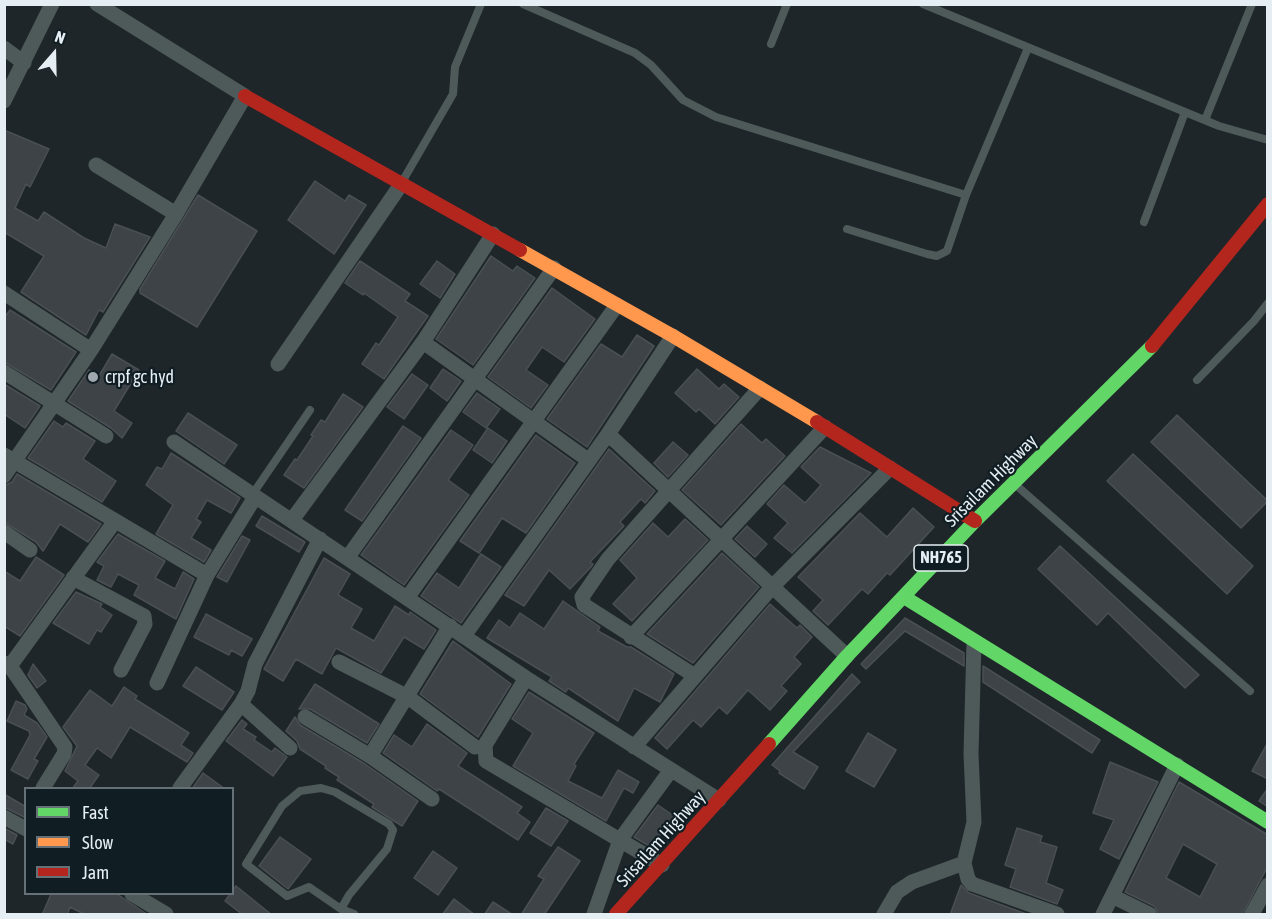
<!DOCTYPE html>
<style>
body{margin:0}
#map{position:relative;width:1272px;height:919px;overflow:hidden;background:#1e262a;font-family:"Asap Condensed",sans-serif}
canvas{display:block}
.frame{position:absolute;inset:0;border:6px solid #e5eef2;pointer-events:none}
.legend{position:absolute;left:24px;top:787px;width:210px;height:108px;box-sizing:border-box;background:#101e24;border:2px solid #657176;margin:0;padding:8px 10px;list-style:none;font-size:18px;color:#e5eef2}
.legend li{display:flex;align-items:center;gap:12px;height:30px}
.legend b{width:30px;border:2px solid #657176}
.north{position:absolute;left:24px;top:24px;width:60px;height:60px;-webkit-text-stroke:4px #101e24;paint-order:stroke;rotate:20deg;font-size:16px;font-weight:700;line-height:24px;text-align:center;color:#e5eef2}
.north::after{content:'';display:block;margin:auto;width:21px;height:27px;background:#e5eef2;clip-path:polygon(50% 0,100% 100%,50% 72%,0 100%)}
</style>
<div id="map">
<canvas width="1272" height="919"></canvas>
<div class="frame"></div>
<ul class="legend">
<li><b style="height:8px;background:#63d668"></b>Fast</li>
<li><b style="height:8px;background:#ff974d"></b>Slow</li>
<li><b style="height:8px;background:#b3261e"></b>Jam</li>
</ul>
<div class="north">N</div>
</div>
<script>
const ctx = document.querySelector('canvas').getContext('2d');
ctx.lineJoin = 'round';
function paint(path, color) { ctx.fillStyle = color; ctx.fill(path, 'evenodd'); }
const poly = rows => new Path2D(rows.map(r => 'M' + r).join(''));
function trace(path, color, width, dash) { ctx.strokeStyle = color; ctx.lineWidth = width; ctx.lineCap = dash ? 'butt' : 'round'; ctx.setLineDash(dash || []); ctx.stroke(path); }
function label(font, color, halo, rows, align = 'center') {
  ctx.font = font + ' "Asap Condensed",sans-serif'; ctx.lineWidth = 4.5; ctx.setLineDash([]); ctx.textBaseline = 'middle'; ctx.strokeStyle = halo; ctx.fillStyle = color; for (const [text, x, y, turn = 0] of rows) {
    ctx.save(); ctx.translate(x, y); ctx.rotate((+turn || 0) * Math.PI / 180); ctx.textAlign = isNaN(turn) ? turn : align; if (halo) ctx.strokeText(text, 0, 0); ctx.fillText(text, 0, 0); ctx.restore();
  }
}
const building = poly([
 [4,130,49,149,30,187,26,184,15,208,38,221,44,212,84,238,106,248,115,224,150,237,103,312,99,310,86,335,21,292,44,256,4,232,4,130],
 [315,181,345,201,349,195,366,205,334,254,288,220,315,181],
 [198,195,257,231,197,327,140,293,140,289,198,195],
 [491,256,513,271,517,266,535,278,473,365,436,339,491,256],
 [360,261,410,294,405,301,428,316,384,379,362,364,376,343,379,345,398,317,364,293,363,295,345,283,360,261],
 [437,261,455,274,440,298,420,284,437,261],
 [552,288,595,319,564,362,542,347,526,370,548,385,531,408,488,377,552,288],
 [10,310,76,352,51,390,4,362,4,318,10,310],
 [637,335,654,346,587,447,547,419,601,344,622,357,637,335],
 [112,354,139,370,114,411,132,423,122,438,111,428,68,401,89,370,99,376,112,354],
 [443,369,461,381,447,401,430,388,443,369],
 [697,369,719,389,724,384,739,397,715,424,699,409,696,412,675,393,697,369],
 [412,374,428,385,404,419,387,407,412,374],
 [4,384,40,406,25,428,4,414,4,384],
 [477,393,500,409,486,428,463,412,477,393],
 [343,394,363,407,304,488,284,475,295,459,297,460,313,436,311,435,321,420,325,422,343,394],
 [188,413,237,445,224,464,176,431,188,413],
 [1177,415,1268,501,1241,528,1151,442,1177,415],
 [54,421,63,427,66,423,95,441,83,459,116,481,102,502,28,458,54,421],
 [741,424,762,443,766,439,785,456,721,525,682,490,741,424],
 [403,426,421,438,362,521,345,510,403,426],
 [488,428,507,441,492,463,473,450,488,428],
 [451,430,473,445,448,480,469,495,404,585,361,555,451,430],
 [536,435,575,463,526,533,502,518,479,553,460,541,536,435],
 [673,442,688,455,668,477,654,463,673,442],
 [820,447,871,473,792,553,774,538,788,523,767,504,784,485,805,503,821,485,801,467,820,447],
 [609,449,655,491,645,503,641,499,620,522,624,526,590,562,593,564,591,567,570,589,549,570,524,606,505,595,609,449],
 [171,453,240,498,231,513,207,500,196,519,201,522,191,538,211,550,204,562,156,534,173,505,146,485,157,467,162,469,171,453],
 [1133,454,1253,566,1227,594,1107,481,1133,454],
 [17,474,101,524,88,542,60,524,43,551,36,542,4,522,4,486,12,482,17,474],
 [913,508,934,527,890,575,887,573,868,594,862,589,828,625,813,611,823,600,798,577,860,513,887,537,913,508],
 [262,516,305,542,299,552,256,526,262,516],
 [685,519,708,540,632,621,613,604,637,578,620,560,653,523,668,537,685,519],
 [747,526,767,544,755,557,735,539,747,526],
 [118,534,165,561,155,578,175,589,183,572,194,579,176,619,134,595,139,585,118,574,111,587,97,580,104,566,97,562,118,534],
 [242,536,250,540,227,582,217,577,242,536],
 [1060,546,1199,675,1185,688,1108,613,1097,625,1038,569,1060,546],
 [722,553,759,587,693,663,647,634,722,553],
 [481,554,501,567,461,623,421,596,437,573,459,588,481,554],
 [36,557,64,575,20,636,4,626,4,571,20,581,36,557],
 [324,558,350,574,338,595,362,609,351,628,374,641,395,606,409,615,410,612,436,630,424,649,404,637,381,673,336,648,322,674,296,659,283,681,264,669,324,558],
 [76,592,102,604,100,607,112,615,101,632,97,630,89,644,53,623,76,592],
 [563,601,600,627,598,631,627,647,631,647,674,674,660,702,634,688,618,721,568,688,566,692,549,681,552,677,487,638,499,620,510,628,520,613,544,629,563,601],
 [770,604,797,628,800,625,812,637,794,657,801,664,781,686,787,691,770,710,748,690,727,714,719,707,701,727,693,720,667,749,655,738,770,604],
 [206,614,252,639,242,656,231,650,229,655,194,637,206,614],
 [905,618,964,653,964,666,905,631,866,669,861,664,905,618],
 [453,641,511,684,478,737,420,694,453,641],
 [33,664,46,681,37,688,28,675,33,664],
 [983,666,1100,740,1092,753,983,682,983,666],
 [196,667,234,692,222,710,183,686,196,667],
 [852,674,860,682,793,752,818,767,804,789,779,773,780,771,772,765,852,674],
 [315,684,379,724,367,743,310,709,299,709,315,684],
 [124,687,137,696,135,699,189,733,181,745,193,753,187,762,130,727,111,758,97,748,85,765,99,775,89,789,72,789,78,781,65,771,77,746,63,727,90,690,112,706,124,687],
 [529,692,594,733,574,764,576,766,568,781,602,798,618,770,639,782,633,793,624,788,606,821,513,766,533,733,512,719,529,692],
 [16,701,25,705,27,709,24,715,37,723,47,737,34,759,38,761,28,779,11,770,30,735,29,731,7,721,16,701],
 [295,717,300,725,365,764,418,801,402,826,372,807,374,804,337,780,339,777,325,768,326,766,300,749,297,741,286,731,295,717],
 [242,720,247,724,243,729,256,737,254,740,272,752,275,748,287,757,273,776,226,741,242,720],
 [427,724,467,753,458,766,522,807,517,813,530,822,518,840,439,789,437,791,383,753,394,735,412,747,427,724],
 [868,733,896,750,874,787,846,771,868,733],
 [1268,742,1268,779,1252,771,1268,742],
 [1110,762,1158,782,1119,859,1100,849,1114,820,1093,813,1110,762],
 [203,773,225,789,192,789,203,773],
 [1179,782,1268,835,1268,866,1242,915,1159,915,1154,906,1125,892,1179,782],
 [1183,844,1217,864,1200,897,1166,878,1183,844],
 [1268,788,1268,807,1259,801,1268,788],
 [4,794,26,807,26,818,4,807,4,794],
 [658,805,674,816,651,847,634,837,658,805],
 [546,808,568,821,551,846,530,833,546,808],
 [4,828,17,835,13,844,4,839,4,828],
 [1017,828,1042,836,1040,842,1057,847,1046,883,1063,890,1057,904,1010,887,1016,869,1005,865,1017,828],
 [280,837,311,859,288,889,259,866,280,837],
 [558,847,580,861,544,915,521,915,544,879,538,876,558,847],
 [433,851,457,868,438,895,414,878,433,851],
 [961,885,969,893,1029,915,950,915,961,885],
 [236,886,272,915,243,915,225,901,236,886],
 [51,894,117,894,148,915,86,915,70,907,67,915,42,915,51,894],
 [454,899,475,915,442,915,454,899],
 [493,902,513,915,484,915,493,902]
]);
const lane = poly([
 [523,4,635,53,651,65,683,100,716,117,966,195],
 [923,4,1219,126,1268,140],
 [771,44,787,4],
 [1205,120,1252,4],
 [402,182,453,94,455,67,481,4],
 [1144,222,1185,112],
 [847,229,927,254,937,256,947,251,966,195,1028,48],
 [1197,380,1254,321,1268,303],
 [1017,486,1250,691],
 [252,495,310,410],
 [341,909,309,887,287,896,246,864,282,806,300,791,321,788,335,792,389,824,393,830,387,849,349,895,341,909,354,914]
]);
const street = poly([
 [4,48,24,63],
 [4,101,52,4],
 [96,165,176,214],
 [4,293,91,350],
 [423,342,588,460],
 [278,364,402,183],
 [4,372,106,436],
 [608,434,847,656],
 [174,442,526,678,719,800],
 [4,455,207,575,157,683],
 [4,476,91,350,176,214,245,96,97,4],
 [292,520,423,342,493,234],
 [4,532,30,550],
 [348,557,554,268],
 [207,575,255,497],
 [73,578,144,616,145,624,121,670],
 [407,598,617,305],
 [464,636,608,434,673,336],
 [631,637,825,427],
 [974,642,971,754,974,822,964,863,968,879,972,884,1057,914],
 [339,662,408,697,475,747],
 [4,663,10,666,65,747,64,754,43,788],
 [10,666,115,521],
 [695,676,584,605,582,597,608,559,760,388],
 [526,678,485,745,486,761,662,865],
 [241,704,290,748],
 [305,717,370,756],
 [634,747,772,587,890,468],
 [180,788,241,704,248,691,255,664,320,539],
 [432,799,370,756,450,626],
 [4,817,26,829],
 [132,894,166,914],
 [594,914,620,840,671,770],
 [884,914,897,892,912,882,964,863],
 [1103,914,1112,896],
 [1149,914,1112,896,1177,765],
 [1252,914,1268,885]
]);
const fast = poly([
 [904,597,1268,822],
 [769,744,847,656,975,521,1152,346]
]);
const slow = poly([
 [520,250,673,336,817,422]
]);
const jam = poly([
 [245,96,520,250],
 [1152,346,1268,204],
 [817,422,975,521],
 [616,914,769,744]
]);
const markers = [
 [93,377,6,"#9fa8ac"]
];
const shields = [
 [941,558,54]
];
const shieldNames = [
 ["NH765",941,558]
];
const poiNames = [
 ["crpf gc hyd",105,377]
];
const streetNames = [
 ["Srisailam Highway",991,481,-45],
 ["Srisailam Highway",661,839,-48]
];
paint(building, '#3e4347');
trace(building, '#4a4f53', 1.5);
trace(lane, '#4e5a5a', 8);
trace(street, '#4e5a5a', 15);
trace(fast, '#63d668', 14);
trace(slow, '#ff974d', 14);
trace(jam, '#b3261e', 14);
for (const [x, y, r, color] of markers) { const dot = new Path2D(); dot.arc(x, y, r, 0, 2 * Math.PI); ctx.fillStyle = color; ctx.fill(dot); trace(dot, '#101e24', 2); }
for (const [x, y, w] of shields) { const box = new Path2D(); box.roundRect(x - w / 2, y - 13, w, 26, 4.5); ctx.fillStyle = '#101e24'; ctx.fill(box); trace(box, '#e5eef2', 1.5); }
label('bold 16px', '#e5eef2', null, shieldNames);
label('18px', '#e5eef2', '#101e24', poiNames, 'left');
label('18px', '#e5eef2', '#101e24', streetNames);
</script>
